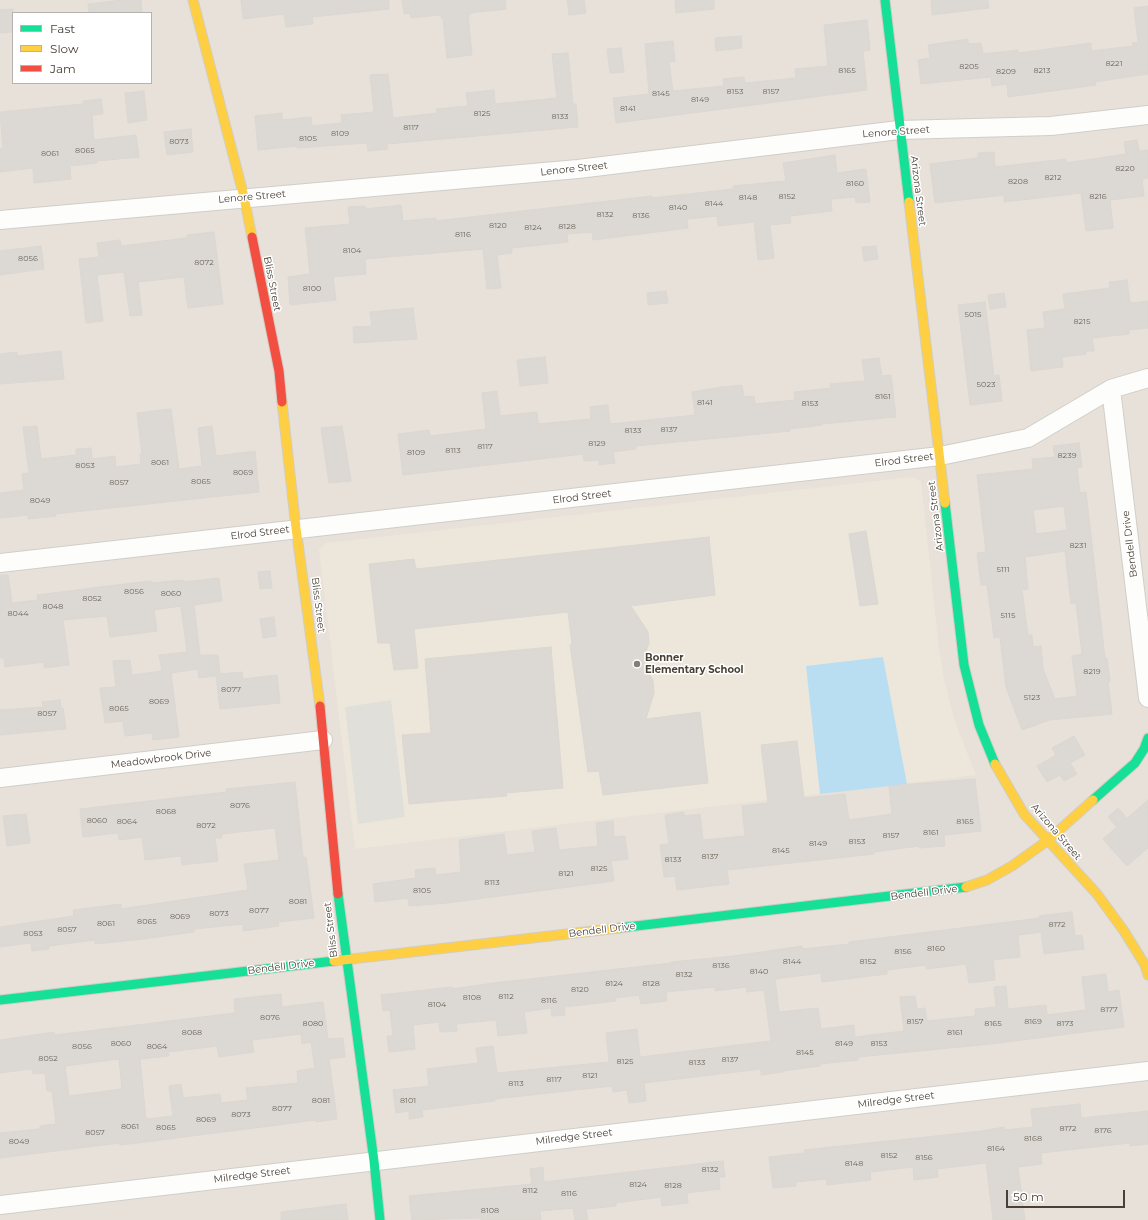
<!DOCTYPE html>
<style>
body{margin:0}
#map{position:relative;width:1148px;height:1220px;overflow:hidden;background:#f2f0ec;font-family:Montserrat,sans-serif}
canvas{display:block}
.legend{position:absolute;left:12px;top:12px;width:140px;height:72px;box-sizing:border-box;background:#fff;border:1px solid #b6b3af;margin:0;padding:5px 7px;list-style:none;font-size:12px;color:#494136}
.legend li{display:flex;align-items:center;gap:8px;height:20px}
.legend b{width:20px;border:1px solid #b6b3af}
.scale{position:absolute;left:1006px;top:1190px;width:119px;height:18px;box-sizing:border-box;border:2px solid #494136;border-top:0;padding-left:5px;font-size:12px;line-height:14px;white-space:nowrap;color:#494136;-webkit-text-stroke:3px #fff;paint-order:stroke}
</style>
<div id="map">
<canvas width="1148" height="1220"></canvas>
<ul class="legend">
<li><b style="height:5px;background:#16e098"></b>Fast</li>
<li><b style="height:5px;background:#ffcf43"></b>Slow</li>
<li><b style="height:5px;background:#f24e42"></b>Jam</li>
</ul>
<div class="scale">50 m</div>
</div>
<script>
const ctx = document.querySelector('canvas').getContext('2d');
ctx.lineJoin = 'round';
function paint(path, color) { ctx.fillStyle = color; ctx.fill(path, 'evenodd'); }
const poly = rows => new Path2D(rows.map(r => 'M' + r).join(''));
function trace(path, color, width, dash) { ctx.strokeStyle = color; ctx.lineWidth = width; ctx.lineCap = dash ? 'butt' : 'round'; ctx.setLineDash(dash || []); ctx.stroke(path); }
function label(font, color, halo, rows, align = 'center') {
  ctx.font = font + ' Montserrat,sans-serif'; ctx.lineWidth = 3; ctx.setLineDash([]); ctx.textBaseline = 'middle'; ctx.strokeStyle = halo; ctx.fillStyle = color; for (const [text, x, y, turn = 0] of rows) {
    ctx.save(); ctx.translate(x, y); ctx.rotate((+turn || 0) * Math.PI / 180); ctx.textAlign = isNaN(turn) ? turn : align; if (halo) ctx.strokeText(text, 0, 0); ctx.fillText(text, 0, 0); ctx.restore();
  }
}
const residential = poly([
 [0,0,1148,0,1148,1220,0,1220],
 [13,13,151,13,151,83,13,83]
]);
const education = poly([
 [913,477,921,481,939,649,944,679,955,722,976,775,355,849,319,549,326,543]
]);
const parking = poly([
 [391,700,405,817,358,824,345,707]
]);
const water = poly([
 [883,657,907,784,820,794,806,666]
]);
const building = poly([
 [122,0,141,0,142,13,89,13,88,4,122,0],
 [241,0,389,0,389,9,312,17,313,24,286,27,284,14,243,19,241,0],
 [402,0,505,0,506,9,470,13,470,15,468,15,472,55,447,58,443,18,441,18,441,15,411,18,410,13,404,14,402,0],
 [567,0,584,0,586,13,569,15,567,0],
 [675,0,714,0,714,9,676,13,675,0],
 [931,0,988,0,989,8,932,15,931,0],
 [1148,6,1148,74,1095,82,1096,85,1008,97,1007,84,992,86,991,77,921,84,918,60,930,58,928,45,968,39,968,44,981,43,983,54,1018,50,1019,53,1091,43,1091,51,1133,46,1132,43,1138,42,1134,8,1148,6],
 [13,9,13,32,0,33,0,10,13,9],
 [867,20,870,50,863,51,867,90,616,123,613,98,649,94,645,44,673,41,675,61,669,62,673,91,724,86,723,79,744,77,745,83,796,78,795,69,828,66,824,25,867,20],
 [741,36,742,48,716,51,715,38,741,36],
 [621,48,624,72,610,73,607,49,621,48],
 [568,53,573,104,576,104,578,127,387,144,388,149,368,151,367,143,297,148,297,146,258,150,255,116,282,113,282,120,311,117,312,126,342,123,341,115,374,112,370,75,388,74,393,118,437,113,436,109,468,106,466,93,494,90,495,104,557,98,552,54,568,53],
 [144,91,147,120,128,123,125,93,144,91],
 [101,99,103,114,92,115,94,140,136,135,139,157,97,161,97,163,70,166,71,179,34,183,33,168,0,172,0,148,3,148,0,112,83,104,83,101,101,99],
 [191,129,193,152,167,155,164,132,191,129],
 [1137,140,1139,151,1148,150,1148,178,1142,179,1144,196,1110,200,1113,228,1086,231,1081,193,1004,202,1004,195,935,203,930,164,978,158,978,153,994,152,995,167,1066,159,1066,163,1126,154,1124,142,1137,140],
 [835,155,837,173,866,169,870,202,856,203,855,197,831,199,832,211,790,216,791,223,770,225,774,258,758,260,754,222,718,226,717,216,687,219,688,228,593,240,592,232,567,234,568,242,512,248,512,253,497,255,501,288,487,289,483,249,365,259,366,274,333,277,336,300,290,305,288,277,310,274,305,228,350,224,348,207,365,206,365,209,401,205,403,221,436,218,436,221,652,196,652,198,733,189,733,186,786,181,783,163,835,155],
 [214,232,223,304,188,308,184,277,138,282,142,315,130,316,124,272,97,275,103,321,86,323,79,259,99,257,97,243,120,240,121,246,187,238,187,235,214,232],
 [41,246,44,269,0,275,0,251,41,246],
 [876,246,878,259,864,261,862,247,876,246],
 [1127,280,1130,303,1148,301,1148,328,1129,330,1129,334,1092,338,1094,351,1086,351,1086,354,1062,357,1063,367,1031,371,1027,330,1045,328,1043,312,1065,309,1063,294,1110,288,1109,282,1127,280],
 [666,291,668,303,648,305,647,293,666,291],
 [1004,293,1006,307,990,309,988,295,1004,293],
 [985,302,994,376,999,375,1002,401,970,405,958,305,985,302],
 [413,308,417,339,354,343,353,327,372,326,370,312,413,308],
 [61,351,64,379,0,384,0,354,17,352,17,356,61,351],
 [545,357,548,383,520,386,517,360,545,357],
 [879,358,882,376,891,375,896,417,821,424,822,425,789,429,790,431,636,446,636,449,613,452,615,463,599,465,599,460,584,461,583,454,403,475,398,434,429,430,430,436,486,429,482,393,497,391,500,416,537,412,538,424,591,419,590,407,608,405,610,424,695,415,692,392,721,387,742,385,744,397,754,396,755,404,795,400,794,392,831,388,830,384,865,381,862,360,879,358],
 [171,409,179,469,202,466,198,428,212,426,216,456,255,451,259,492,55,514,56,516,28,519,28,515,0,518,0,493,24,490,22,474,29,473,23,427,37,426,41,459,76,455,76,449,91,448,92,459,115,456,116,467,141,464,140,454,142,454,137,413,171,409],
 [342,426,351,481,329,483,321,428,342,426],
 [1079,443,1082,467,1077,468,1080,493,1086,492,1105,658,1107,658,1110,681,1108,682,1112,714,1050,720,1022,730,1006,687,1000,637,994,638,987,585,981,585,977,553,986,552,977,475,1033,469,1032,459,1055,457,1053,446,1079,443],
 [1064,506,1067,530,1036,534,1033,510,1064,506],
 [1065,551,1071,604,1076,603,1082,654,1072,656,1077,696,1055,699,1043,669,1041,646,1033,647,1032,635,1028,635,1022,590,1028,589,1025,557,1065,551],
 [866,531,878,604,860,606,849,534,866,531],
 [709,537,715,595,631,606,648,632,649,643,645,654,647,669,653,681,654,693,646,719,700,712,708,783,603,795,599,771,588,772,570,645,572,645,568,612,414,629,418,668,394,670,390,643,378,643,369,564,414,559,416,569,709,537],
 [270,571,272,588,260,589,258,572,270,571],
 [0,575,8,575,12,603,38,600,37,595,116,585,151,581,151,583,183,580,183,582,219,578,222,601,194,605,200,655,218,655,220,674,242,672,243,679,277,675,280,703,220,709,216,676,199,678,198,669,171,673,179,737,153,740,152,733,125,736,123,721,105,723,100,688,116,687,113,661,130,660,132,675,162,671,159,655,187,652,181,606,154,610,157,631,110,637,107,616,63,620,69,665,44,668,44,662,5,667,4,658,0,658,0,575],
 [274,617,276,636,263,638,260,619,274,617],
 [551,647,563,788,506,793,507,796,409,804,402,735,431,733,425,659,551,647],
 [60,700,61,708,63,708,66,729,0,735,0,710,43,707,42,702,60,700],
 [1074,736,1085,755,1070,763,1077,774,1064,781,1060,775,1047,782,1037,766,1056,755,1052,748,1074,736],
 [797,741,804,798,845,794,849,820,892,814,889,786,975,779,981,831,944,835,945,846,919,848,919,846,874,852,874,854,727,870,729,884,677,890,675,876,664,877,660,845,669,844,665,815,684,812,684,816,700,814,703,840,745,836,742,806,768,803,761,745,797,741],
 [295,782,303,857,306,857,314,918,278,922,279,926,243,931,243,924,194,929,194,932,135,940,95,944,95,940,49,946,49,949,32,951,31,943,0,947,0,927,74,916,73,910,121,904,121,909,248,890,244,864,279,860,275,828,222,834,222,838,215,838,218,861,182,865,181,856,145,860,142,837,119,840,118,833,83,837,80,809,227,792,226,789,295,782],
 [1148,800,1148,848,1127,866,1103,839,1117,827,1108,817,1118,808,1127,818,1148,800],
 [26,814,30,843,7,846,3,816,26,814],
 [613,821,614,837,625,836,628,859,611,861,614,881,447,903,409,906,408,898,375,902,373,884,416,878,415,870,435,868,436,875,461,872,459,840,504,834,507,855,535,852,532,831,556,828,559,850,598,846,596,823,613,821],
 [1072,912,1075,936,1082,935,1084,949,1044,954,1041,932,1018,935,1020,957,993,960,995,980,969,983,966,964,926,969,926,965,887,970,887,974,822,982,821,973,775,979,779,1012,818,1008,821,1029,854,1025,855,1037,904,1031,900,997,915,996,917,1009,925,1008,927,1021,975,1016,975,1009,996,1007,994,987,1006,986,1008,1009,1046,1005,1047,1015,1086,1010,1082,977,1106,974,1108,992,1119,990,1124,1027,990,1044,858,1057,858,1060,820,1064,820,1066,783,1071,783,1072,761,1075,761,1069,644,1083,646,1101,629,1103,627,1090,613,1092,612,1086,495,1099,495,1101,422,1110,423,1117,409,1119,409,1111,396,1113,393,1090,429,1086,427,1069,478,1063,476,1048,493,1046,497,1073,609,1062,606,1033,637,1029,640,1057,771,1041,764,990,747,992,746,987,715,991,715,987,666,992,667,1001,641,1004,639,995,615,998,616,1001,564,1007,565,1015,552,1016,551,1008,524,1012,527,1033,498,1036,496,1020,456,1024,457,1031,440,1032,439,1022,413,1025,415,1049,389,1052,387,1036,393,1036,390,1010,383,1011,381,995,452,987,452,989,494,983,671,963,671,962,734,956,802,946,803,949,849,944,849,942,1040,918,1039,916,1072,912],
 [281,994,282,1007,323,1002,328,1039,343,1038,345,1057,329,1059,337,1119,316,1122,316,1120,153,1141,120,1145,120,1143,0,1158,0,1133,40,1129,40,1126,56,1124,52,1091,47,1091,45,1073,33,1074,32,1069,0,1073,0,1040,54,1032,55,1035,235,1013,234,999,281,994],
 [301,1034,302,1044,311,1042,315,1068,297,1071,298,1083,246,1088,248,1100,221,1103,220,1094,183,1098,181,1084,169,1086,173,1116,146,1119,140,1059,169,1056,168,1052,217,1046,219,1057,254,1052,252,1040,301,1034],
 [119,1059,122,1089,69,1096,65,1066,119,1059],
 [1080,1104,1081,1118,1148,1111,1148,1144,1130,1146,1130,1143,1041,1153,1042,1164,1018,1167,1025,1220,993,1220,986,1163,937,1169,938,1177,914,1180,913,1167,870,1172,871,1180,827,1185,826,1179,796,1182,796,1186,773,1188,769,1157,804,1153,804,1150,982,1131,1004,1127,1004,1130,1033,1127,1031,1109,1080,1104],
 [723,1161,725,1177,719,1177,720,1189,687,1193,688,1203,662,1206,661,1197,616,1203,616,1206,586,1209,588,1220,575,1220,573,1208,540,1211,541,1220,481,1220,481,1218,412,1220,409,1196,532,1184,530,1169,543,1167,544,1182,723,1161],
 [346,1204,348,1220,281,1220,281,1212,346,1204]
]);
const street = poly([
 [0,220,578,169,899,130,1051,126,1148,115],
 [1111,389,1148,698],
 [0,563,940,456,1028,438,1111,389,1148,378],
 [0,778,323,740],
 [0,1205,1148,1071]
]);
const fast = poly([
 [885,0,909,202],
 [945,503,964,665,979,725,995,764],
 [1093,800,1135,763,1144,749,1148,738],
 [338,894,374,1161,380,1220],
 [619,928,966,887],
 [0,1000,334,961]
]);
const slow = poly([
 [193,0,244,197,252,237],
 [909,202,945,503],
 [282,402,296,528,320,706],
 [995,764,1024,814,1097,894,1124,931,1145,965,1148,975],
 [966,887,987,880,1012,866,1047,841,1093,800],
 [334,961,619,928]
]);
const jam = poly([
 [252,237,279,371,282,402],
 [320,706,338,894]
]);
const markers = [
 [637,664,4,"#847e76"]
];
const numberNames = [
 ["8221",1114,64],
 ["8205",969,67],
 ["8165",847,71],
 ["8213",1042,71],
 ["8209",1006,72],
 ["8153",735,92],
 ["8157",771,92],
 ["8145",661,94],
 ["8149",700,100],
 ["8141",628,109],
 ["8125",482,114],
 ["8133",560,117],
 ["8117",411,128],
 ["8109",340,134],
 ["8105",308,139],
 ["8073",179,142],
 ["8065",85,151],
 ["8061",50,154],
 ["8220",1125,169],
 ["8212",1053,178],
 ["8208",1018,182],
 ["8160",855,184],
 ["8152",787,197],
 ["8216",1098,197],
 ["8148",748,198],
 ["8144",714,204],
 ["8140",678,208],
 ["8132",605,215],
 ["8136",641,216],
 ["8120",498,226],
 ["8128",567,227],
 ["8124",533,228],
 ["8116",463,235],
 ["8104",352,251],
 ["8056",28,259],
 ["8072",204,263],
 ["8100",312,289],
 ["5015",973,315],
 ["8215",1082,322],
 ["5023",986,385],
 ["8161",883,397],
 ["8141",705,403],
 ["8153",810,404],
 ["8137",669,430],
 ["8133",633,431],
 ["8129",597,444],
 ["8117",485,447],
 ["8113",453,451],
 ["8109",416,453],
 ["8239",1067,456],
 ["8061",160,463],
 ["8053",85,466],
 ["8069",243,473],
 ["8065",201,482],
 ["8057",119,483],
 ["8049",40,501],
 ["8231",1078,546],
 ["5111",1003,570],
 ["8056",134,592],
 ["8060",171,594],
 ["8052",92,599],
 ["8048",53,607],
 ["8044",18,614],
 ["5115",1008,616],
 ["8219",1092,672],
 ["8077",231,690],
 ["5123",1032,698],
 ["8069",159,702],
 ["8065",119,709],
 ["8057",47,714],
 ["8076",240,806],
 ["8068",166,812],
 ["8060",97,821],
 ["8064",127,822],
 ["8165",965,822],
 ["8072",206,826],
 ["8161",931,833],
 ["8157",891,836],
 ["8153",857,842],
 ["8149",818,844],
 ["8145",781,851],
 ["8137",710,857],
 ["8133",673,860],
 ["8125",599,869],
 ["8121",566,874],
 ["8113",492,883],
 ["8105",422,891],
 ["8081",298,902],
 ["8077",259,911],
 ["8073",219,914],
 ["8069",180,917],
 ["8065",147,922],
 ["8061",106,924],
 ["8172",1057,925],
 ["8057",67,930],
 ["8053",33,934],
 ["8160",936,949],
 ["8156",903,952],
 ["8144",792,962],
 ["8152",868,962],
 ["8136",721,966],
 ["8140",759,972],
 ["8132",684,975],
 ["8124",614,984],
 ["8128",651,984],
 ["8120",580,990],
 ["8112",506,997],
 ["8108",472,998],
 ["8116",549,1001],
 ["8104",437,1005],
 ["8177",1109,1010],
 ["8076",270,1018],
 ["8157",915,1022],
 ["8169",1033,1022],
 ["8080",313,1024],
 ["8165",993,1024],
 ["8173",1065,1024],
 ["8068",192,1033],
 ["8161",955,1033],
 ["8060",121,1044],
 ["8149",844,1044],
 ["8153",879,1044],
 ["8056",82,1047],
 ["8064",157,1047],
 ["8145",805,1053],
 ["8052",48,1059],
 ["8137",730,1060],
 ["8125",625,1062],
 ["8133",697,1063],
 ["8121",590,1076],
 ["8117",554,1080],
 ["8113",516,1084],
 ["8081",321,1101],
 ["8101",408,1101],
 ["8077",282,1109],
 ["8073",241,1115],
 ["8069",206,1120],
 ["8061",130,1127],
 ["8065",166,1128],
 ["8172",1068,1129],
 ["8176",1103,1131],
 ["8057",95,1133],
 ["8168",1033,1139],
 ["8049",19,1142],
 ["8164",996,1149],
 ["8152",889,1156],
 ["8156",924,1158],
 ["8148",854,1164],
 ["8132",710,1170],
 ["8124",638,1185],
 ["8128",673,1186],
 ["8112",530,1191],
 ["8116",569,1194],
 ["8108",490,1211]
];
const streetNames = [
 ["Lenore Street",896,132,-4],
 ["Lenore Street",574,169,-6],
 ["Arizona Street",918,191,83],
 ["Lenore Street",252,197,-5],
 ["Bliss Street",272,284,79],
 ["Elrod Street",904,460,-7],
 ["Elrod Street",582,497,-7],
 ["Arizona Street",936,516,-97],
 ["Elrod Street",260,533,-7],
 ["Bendell Drive",1130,544,-97],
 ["Bliss Street",318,605,83],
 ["Meadowbrook Drive",161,759,-7],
 ["Arizona Street",1056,832,49],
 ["Bendell Drive",924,893,-7],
 ["Bliss Street",331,930,-97],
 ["Bendell Drive",602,930,-7],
 ["Bendell Drive",281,967,-7],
 ["Milredge Street",896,1100,-7],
 ["Milredge Street",574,1137,-7],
 ["Milredge Street",252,1175,-7]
];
const poiNames = [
 ["Bonner",645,658],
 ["Elementary School",645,670]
];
paint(residential, '#e7e1d9');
paint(education, '#ede7db');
paint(parking, '#e1dfda');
paint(water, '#b9def2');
paint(building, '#dcd9d4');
trace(building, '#dbd7d1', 1);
trace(street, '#d0cec9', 20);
trace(fast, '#d2cdc2', 11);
trace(slow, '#d2cdc2', 11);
trace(jam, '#d2cdc2', 11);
trace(street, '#fdfdfc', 18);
trace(fast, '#16e098', 9);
trace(slow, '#ffcf43', 9);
trace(jam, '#f24e42', 9);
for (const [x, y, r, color] of markers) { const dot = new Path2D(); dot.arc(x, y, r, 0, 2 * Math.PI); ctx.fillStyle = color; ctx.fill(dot); trace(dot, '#fff', 1.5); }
label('8px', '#6e685e', null, numberNames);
label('10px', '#494136', '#fff', streetNames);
label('bold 10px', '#494136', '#fff', poiNames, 'left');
</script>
